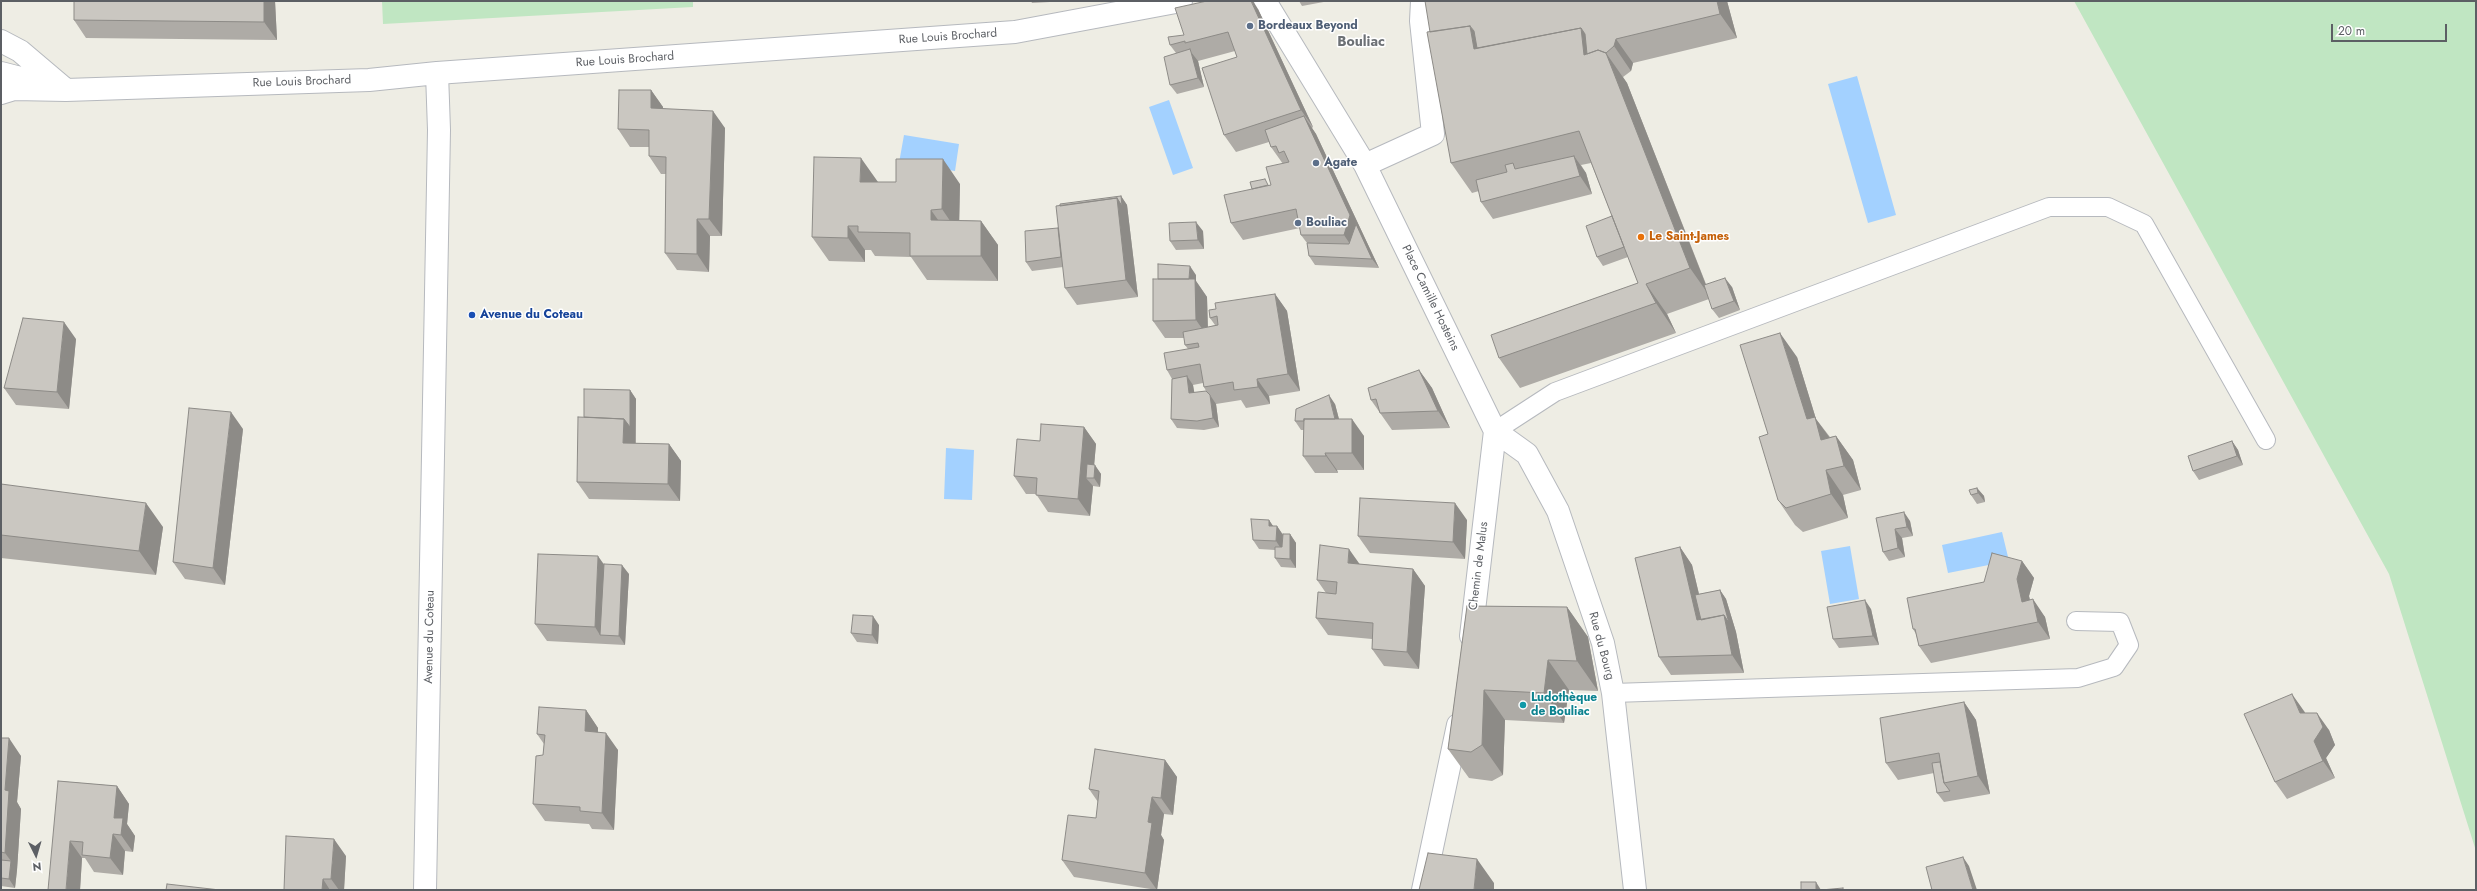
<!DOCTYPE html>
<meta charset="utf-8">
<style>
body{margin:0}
#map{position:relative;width:2477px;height:891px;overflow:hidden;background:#eeede4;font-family:Jost,sans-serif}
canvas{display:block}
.frame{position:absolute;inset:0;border:2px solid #5c5f64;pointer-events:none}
.north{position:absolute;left:16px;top:835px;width:40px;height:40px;-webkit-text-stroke:3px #fff;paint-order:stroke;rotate:175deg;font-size:11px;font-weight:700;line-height:16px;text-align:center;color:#5c5f64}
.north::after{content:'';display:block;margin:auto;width:14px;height:18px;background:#5c5f64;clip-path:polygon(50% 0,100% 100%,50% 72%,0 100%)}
.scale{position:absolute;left:2331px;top:24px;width:116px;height:18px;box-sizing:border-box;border:2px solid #5c5f64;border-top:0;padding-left:5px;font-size:12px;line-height:14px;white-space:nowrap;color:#5c5f64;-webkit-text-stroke:3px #fff;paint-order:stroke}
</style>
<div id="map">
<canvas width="2477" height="891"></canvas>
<div class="frame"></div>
<div class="north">N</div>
<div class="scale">20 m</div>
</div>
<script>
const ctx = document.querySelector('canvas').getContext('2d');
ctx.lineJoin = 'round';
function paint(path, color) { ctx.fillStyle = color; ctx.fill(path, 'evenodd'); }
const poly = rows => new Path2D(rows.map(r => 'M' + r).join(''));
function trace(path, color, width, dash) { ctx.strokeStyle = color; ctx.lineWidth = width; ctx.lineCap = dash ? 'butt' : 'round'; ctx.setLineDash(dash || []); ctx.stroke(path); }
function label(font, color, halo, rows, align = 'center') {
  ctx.font = font + ' Jost,sans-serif'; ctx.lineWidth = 3; ctx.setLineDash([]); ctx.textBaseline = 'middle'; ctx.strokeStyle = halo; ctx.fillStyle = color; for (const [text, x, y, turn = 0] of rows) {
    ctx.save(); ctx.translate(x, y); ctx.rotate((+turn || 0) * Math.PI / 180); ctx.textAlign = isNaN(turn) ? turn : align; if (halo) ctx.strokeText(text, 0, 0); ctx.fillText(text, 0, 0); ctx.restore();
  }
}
const green = poly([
 [382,1,693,1,693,7,383,24],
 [2074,1,2476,1,2476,851,2389,574]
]);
const water = poly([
 [1857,76,1896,215,1868,223,1828,84],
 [1169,100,1193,168,1173,175,1149,107],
 [904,135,959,144,955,171,899,163],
 [946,448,974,450,972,500,944,499],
 [2002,532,2009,561,1948,573,1942,545],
 [1850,546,1859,599,1830,604,1821,551]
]);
const lane = poly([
 [1495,431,1555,392,2049,207,2108,207,2144,224,2266,440],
 [1613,693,2078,678,2114,667,2129,645,2120,622,2076,621]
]);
const street = poly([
 [1265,1,1365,165,1495,431,1527,454,1558,511,1603,643,1613,693,1635,890],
 [1,41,20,51,66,90],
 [1,73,36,82],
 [1,93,14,89,66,90,369,80,437,73,1015,32,1181,1],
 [1365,165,1433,134,1421,21,1422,1],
 [1471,636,1495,431],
 [425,890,439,130,437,73],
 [1423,890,1458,725]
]);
const wall = poly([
 [275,1,277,40,86,38,74,20],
 [1031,1,1058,1,1050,2,1032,3],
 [1299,1,1329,1,1302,6],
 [1727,1,1737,38,1633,63,1631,71,1623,77,1627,83,1706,284,1732,287,1740,310,1719,318,1712,309,1709,299,1667,314,1676,333,1520,388,1499,358,1638,283,1628,257,1603,266,1597,257,1612,216,1591,163,1581,165,1586,173,1592,194,1493,219,1481,202,1479,191,1472,193,1451,163,1430,32],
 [1258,9,1313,127,1312,128,1316,134,1379,268,1315,265,1309,256,1307,243,1301,235,1300,228,1243,240,1231,223,1270,185,1271,185,1283,164,1271,147,1269,142,1236,152,1224,135,1237,57,1235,51,1198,61,1204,87,1177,94,1170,85,1176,53,1170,45,1184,35],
 [651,90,663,107,663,108,725,128,722,236,710,236,709,272,677,270,665,253,666,174,661,174,649,156,649,147,630,147,618,129],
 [878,182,960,184,959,220,981,221,998,245,998,281,927,280,911,257,875,256,871,250,865,250,865,262,829,261,812,237],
 [1121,196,1127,205,1138,297,1077,305,1065,288,1063,267,1032,271,1026,262,1058,228],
 [1203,231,1204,249,1176,250,1170,241],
 [1196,275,1196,281,1207,297,1208,327,1215,325,1210,318,1216,309,1275,294,1287,311,1300,391,1269,396,1270,404,1246,408,1241,400,1216,404,1219,427,1204,430,1177,428,1171,419,1172,379,1167,370,1188,349,1185,345,1184,338,1165,338,1153,321,1158,279],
 [1203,383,1204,387,1206,391,1194,393,1193,385],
 [76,339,69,409,16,405,4,388],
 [1797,357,1816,419,1830,437,1836,436,1853,460,1861,490,1843,495,1848,518,1803,532,1795,525,1778,500,1768,434],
 [1419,370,1432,388,1450,428,1392,430,1371,400],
 [630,390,636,399,636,443,669,444,681,461,680,501,589,499,577,482,584,417],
 [1335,404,1339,419,1364,436,1364,470,1337,470,1338,473,1315,473,1303,456,1304,430,1301,430,1295,421],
 [1084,427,1096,444,1094,465,1101,474,1100,487,1093,486,1090,516,1048,512,1036,494,1026,494,1014,476,1040,441],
 [243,429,225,585,185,579,173,562],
 [2232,441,2238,450,2243,465,2199,480,2193,471],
 [1,484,163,527,156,575,1,558],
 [1977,488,1984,496,1985,502,1977,504,1971,495],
 [1876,518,1910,521,1913,536,1902,538,1905,557,1889,561,1883,552],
 [1269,520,1273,526,1277,526,1283,535,1282,547,1290,534,1296,543,1296,568,1281,567,1275,558,1275,550,1259,549,1253,540],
 [1467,520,1465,559,1370,553,1358,536],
 [1680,547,1692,565,1699,594,1720,590,1726,599,1736,632,1744,673,1671,675,1659,657],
 [2022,561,2034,578,2029,596,2030,600,2045,617,2050,639,1931,663,1919,646,1916,634,1913,629,1984,582],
 [604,564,629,574,625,645,547,641,535,624],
 [1360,564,1413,569,1425,586,1419,669,1384,666,1372,649,1372,639,1328,635,1316,618,1326,593,1317,580],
 [1467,606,1567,607,1588,637,1598,691,1569,690,1564,723,1505,720,1503,775,1492,781,1469,778,1448,749],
 [1871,609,1879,645,1839,648,1833,639],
 [879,625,878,644,857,642,851,633],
 [1964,702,1976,720,1990,794,1944,802,1937,793,1934,773,1898,780,1886,763],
 [586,710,598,728,598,732,618,750,614,830,592,829,589,824,545,821,533,804,543,755,544,744,537,734],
 [2304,711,2305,713,2329,730,2335,745,2326,758,2335,778,2287,799,2275,782],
 [1,738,21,756,17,802,21,809,17,870,15,888,1,886],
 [1165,760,1177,777,1173,815,1164,814,1163,820,1161,835,1164,840,1157,890,1074,877,1062,860,1096,818,1098,802,1089,789],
 [58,781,117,786,129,804,127,824,135,836,133,852,125,851,123,875,94,872,85,858,82,858,80,890],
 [346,856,344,890,284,890]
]);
const shadedWall = poly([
 [264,1,275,1,277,40,264,22],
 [1251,1,1253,1,1258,9,1313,127,1301,110],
 [1717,1,1727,1,1737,38,1720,14],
 [1470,26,1489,52,1474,49],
 [1581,28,1601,56,1584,55],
 [1616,39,1633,63,1631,71,1614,46],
 [1191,52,1198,61,1204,87,1198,78],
 [1606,53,1627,83,1711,298,1690,268],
 [651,90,663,107,663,125,651,108],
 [713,111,725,128,722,236,709,219],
 [1304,116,1316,134,1379,268,1372,259,1356,253,1344,235],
 [1574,156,1586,173,1592,194,1580,176],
 [861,158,878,182,860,182],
 [943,159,960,184,959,234,942,209],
 [1121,196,1127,205,1138,297,1126,280,1117,198],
 [931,210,948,234,931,220],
 [697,219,710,236,709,272,697,254],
 [981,221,998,245,998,281,981,256],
 [1196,222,1203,231,1204,249,1198,240],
 [848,226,865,250,865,262,848,238],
 [1190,266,1196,275,1196,281,1207,297,1208,337,1196,320,1188,288],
 [1725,278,1732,287,1740,310,1734,301],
 [1646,284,1667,314,1676,333,1656,303],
 [1275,294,1287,311,1300,391,1288,374],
 [64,322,76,339,69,409,57,392],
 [1780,333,1797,357,1816,419,1832,441,1838,464,1807,419],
 [1419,370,1432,388,1450,428,1438,411],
 [1187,376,1193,385,1196,402,1189,393],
 [1257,379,1269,396,1270,404,1258,387],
 [630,390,636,399,635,460,623,443,624,419],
 [1210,395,1216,404,1219,427,1213,418],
 [1329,395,1335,404,1342,431,1336,422],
 [231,412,243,429,225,585,213,568],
 [1352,419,1364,436,1364,470,1352,453],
 [1084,427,1096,444,1093,478,1086,478,1093,486,1090,516,1078,499],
 [1836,436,1853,460,1861,490,1844,466],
 [2232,441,2238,450,2243,465,2237,456],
 [669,444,681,461,680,501,668,484],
 [1325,453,1337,470,1338,473,1326,456],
 [1095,465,1101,474,1100,487,1094,478],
 [1826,470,1843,495,1848,518,1831,494],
 [1977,488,1984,496,1985,502,1978,493],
 [146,503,163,527,156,575,139,551],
 [1455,503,1467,520,1465,559,1453,542],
 [1904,512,1910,521,1913,536,1907,527],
 [1269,520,1275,529,1269,526],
 [1277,526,1283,535,1282,550,1276,541],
 [1895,529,1902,538,1905,557,1898,548],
 [1290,534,1296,543,1296,568,1290,559],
 [1680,547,1692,565,1707,628,1697,620],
 [1349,549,1361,566,1348,563],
 [598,556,610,573,600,635,595,627],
 [2022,561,2034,578,2029,596,2034,619,2022,602,2017,579],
 [622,565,629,574,625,645,619,636],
 [1413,569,1425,586,1419,669,1407,652],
 [1720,590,1726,599,1736,632,1744,673,1732,655,1724,615],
 [2033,599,2045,617,2050,639,2038,622],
 [1865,600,1871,609,1879,645,1873,636],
 [1567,607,1588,637,1598,691,1577,661],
 [873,616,879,625,878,644,872,635],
 [1548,660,1569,690,1564,723,1544,693],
 [1484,690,1505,720,1503,775,1482,745],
 [2292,694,2304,711,2313,730,2300,713],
 [1964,702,1976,720,1990,794,1978,776],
 [586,710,598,728,597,748,585,731],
 [2317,713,2329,730,2335,745,2326,758,2335,778,2323,761,2314,741],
 [606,733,618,750,614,830,602,813],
 [9,738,21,756,17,802,21,809,17,870,15,888,9,879,11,861,5,853,5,790],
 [1165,760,1177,777,1173,815,1161,798],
 [117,786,129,804,127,824,135,836,133,852,121,835,114,818],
 [1152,797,1164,814,1161,835,1164,840,1157,890,1145,873,1148,822],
 [113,834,125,851,123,875,110,858],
 [334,839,346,856,344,890,339,890,331,879],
 [70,841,82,858,80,890,66,890],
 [1963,857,1969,866,1977,890,1973,890],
 [1477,859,1494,883,1494,890,1474,890],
 [323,879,330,890,322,890],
 [1816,882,1821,890,1816,890]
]);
const building = poly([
 [74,1,264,1,264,22,74,20,74,1],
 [1207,1,1251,1,1301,110,1224,135,1202,68,1237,57,1228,32,1185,43,1185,41,1170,45,1168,37,1184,35,1175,8,1207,1],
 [1425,1,1717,1,1720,14,1616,39,1614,46,1606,53,1598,50,1587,54,1585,34,1581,28,1477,48,1474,31,1470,26,1430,32,1425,1],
 [1470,26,1474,49,1581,28,1584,55,1598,50,1606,53,1690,268,1646,284,1656,303,1499,358,1491,335,1638,283,1579,131,1451,163,1427,32,1470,26],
 [1190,49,1191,52,1198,78,1170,85,1164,57,1190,49],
 [619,90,651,90,651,108,713,111,709,219,697,219,697,254,665,253,666,157,649,156,649,130,618,129,619,90],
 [1304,116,1350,215,1344,235,1301,235,1296,209,1231,223,1224,195,1271,185,1266,167,1289,162,1284,151,1279,153,1276,146,1271,147,1265,130,1304,116],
 [1574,156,1580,176,1481,202,1476,180,1507,172,1505,165,1513,163,1515,169,1574,156],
 [814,157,861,158,860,182,896,182,896,159,943,159,942,209,931,210,931,220,981,221,981,256,910,256,910,233,858,232,858,226,848,226,848,238,812,237,814,157],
 [1265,179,1268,185,1252,189,1250,182,1265,179],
 [1121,196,1122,206,1117,198,1060,206,1060,204,1121,196],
 [1117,198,1126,280,1065,288,1056,206,1117,198],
 [1612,216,1624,247,1597,257,1586,226,1612,216],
 [1196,222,1198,240,1170,241,1169,223,1196,222],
 [1356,224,1372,259,1309,256,1307,243,1349,244,1356,224],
 [1058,228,1061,257,1026,262,1025,231,1058,228],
 [1158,264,1190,266,1189,279,1158,279,1158,264],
 [1725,278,1734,301,1712,309,1704,285,1725,278],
 [1153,279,1195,279,1196,320,1153,321,1153,279],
 [1275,294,1288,374,1257,379,1258,387,1234,390,1233,382,1204,387,1200,364,1167,370,1164,353,1199,347,1198,343,1185,345,1183,332,1218,325,1217,316,1210,318,1209,310,1216,309,1215,303,1275,294],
 [23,318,64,322,57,392,4,388,23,318],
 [1780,333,1807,419,1815,417,1821,440,1836,436,1844,466,1826,470,1831,494,1786,508,1778,500,1759,437,1768,434,1740,345,1780,333],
 [1419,370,1438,411,1380,413,1376,399,1371,400,1368,388,1419,370],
 [1187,376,1189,393,1206,391,1210,395,1213,418,1197,421,1171,419,1172,379,1187,376],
 [584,389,630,390,630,427,624,419,584,417,584,389],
 [1329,395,1335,419,1304,419,1304,421,1295,421,1296,409,1329,395],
 [189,408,231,412,213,568,173,562,189,408],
 [578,417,624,419,623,443,669,444,668,484,577,482,578,417],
 [1304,419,1352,419,1352,453,1325,453,1326,456,1303,456,1304,419],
 [1041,424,1084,427,1078,499,1036,495,1037,478,1014,476,1017,439,1040,441,1041,424],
 [2232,441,2237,456,2193,471,2188,456,2232,441],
 [1087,464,1095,465,1094,478,1086,478,1087,464],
 [1,484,146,503,139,551,1,535,1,484],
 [1977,488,1978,493,1971,495,1969,490,1977,488],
 [1360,498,1455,503,1453,542,1358,536,1360,498],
 [1904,512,1907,527,1895,529,1898,548,1883,552,1876,518,1904,512],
 [1251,519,1269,520,1269,526,1277,526,1276,541,1253,540,1251,519],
 [1283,534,1290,534,1290,559,1275,558,1275,547,1282,547,1283,534],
 [1320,545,1349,549,1348,563,1413,569,1407,652,1372,649,1373,623,1316,618,1318,592,1336,594,1337,582,1317,580,1320,545],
 [1680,547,1697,620,1724,615,1732,655,1659,657,1635,558,1680,547],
 [1992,553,2022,561,2017,579,2022,602,2033,599,2038,622,1919,646,1915,629,1913,629,1907,598,1984,582,1992,553],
 [538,554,598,556,595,627,535,624,538,554],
 [604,564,622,565,619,636,600,635,604,564],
 [1720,590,1729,623,1724,615,1701,620,1695,595,1720,590],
 [1865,600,1873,636,1833,639,1827,607,1865,600],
 [1467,606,1567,607,1577,661,1548,660,1544,693,1484,690,1482,745,1471,752,1448,749,1467,606],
 [853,615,873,616,872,635,851,633,853,615],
 [2292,694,2300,713,2317,713,2323,727,2314,741,2323,761,2275,782,2244,714,2292,694],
 [1964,702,1978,776,1944,783,1939,753,1886,763,1880,718,1964,702],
 [539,707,586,710,585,731,606,733,602,813,580,811,580,807,533,804,536,756,543,755,545,735,537,734,539,707],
 [1,738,9,738,5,790,9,791,5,853,1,852,1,738],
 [1095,749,1165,760,1161,798,1152,797,1151,803,1148,822,1152,823,1145,873,1062,860,1068,815,1096,818,1099,791,1089,789,1095,749],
 [1940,762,1944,783,1950,791,1937,793,1932,763,1940,762],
 [58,781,117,786,114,818,123,818,121,835,113,834,110,858,82,855,83,842,70,841,66,890,48,890,58,781],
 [286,836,334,839,331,879,323,879,322,890,284,890,286,836],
 [1428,853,1477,859,1474,890,1419,890,1428,853],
 [1963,857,1973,890,1932,890,1926,867,1963,857],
 [1,860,11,861,9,879,1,878,1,860],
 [1801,882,1816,882,1816,890,1801,890,1801,882],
 [167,884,220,890,166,890,167,884],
 [1843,888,1843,890,1821,890,1843,888]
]);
const markers = [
 [1250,26,4,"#5c6f8a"],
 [1316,163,4,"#5c6f8a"],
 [1298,223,4,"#5c6f8a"],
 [1641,237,4,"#e8710a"],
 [472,315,4,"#1a4fb4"],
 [1523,705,4,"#0f9aa8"]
];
const serviceNames = [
 ["Bordeaux Beyond",1258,26],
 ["Agate",1324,163],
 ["Bouliac",1306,223]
];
const streetNames = [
 ["Rue Louis Brochard",948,37,-4],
 ["Rue Louis Brochard",625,60,-4],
 ["Rue Louis Brochard",302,82,-2],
 ["Place Camille Hosteins",1430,298,64],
 ["Chemin de Malus",1479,566,-83],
 ["Avenue du Coteau",430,637,-89],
 ["Rue du Bourg",1601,646,75]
];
const foodNames = [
 ["Le Saint-James",1649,237]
];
const transitNames = [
 ["Avenue du Coteau",480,315]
];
const cultureNames = [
 ["Ludothèque",1531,698],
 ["de Bouliac",1531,712]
];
const quarterNames = [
 ["Bouliac",1361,43]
];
paint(green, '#c0e6c2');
paint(water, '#a3d1ff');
trace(lane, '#b6b9be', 20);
trace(street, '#b6b9be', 24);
trace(lane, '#fff', 18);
trace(street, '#fff', 22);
paint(wall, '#aeaba6');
paint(shadedWall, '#8d8b87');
paint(building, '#cac7c1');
trace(building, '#8d8b87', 1);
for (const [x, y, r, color] of markers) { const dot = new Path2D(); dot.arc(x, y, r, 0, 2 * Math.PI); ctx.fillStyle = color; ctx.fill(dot); trace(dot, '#fff', 1.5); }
label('bold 12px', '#4e5e75', '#fff', serviceNames, 'left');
label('12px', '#5c5f64', '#fff', streetNames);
label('bold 12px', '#c56008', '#fff', foodNames, 'left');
label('bold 12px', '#164399', '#fff', transitNames, 'left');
label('bold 12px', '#0d838f', '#fff', cultureNames, 'left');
label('bold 14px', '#6d7176', '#fff', quarterNames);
</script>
